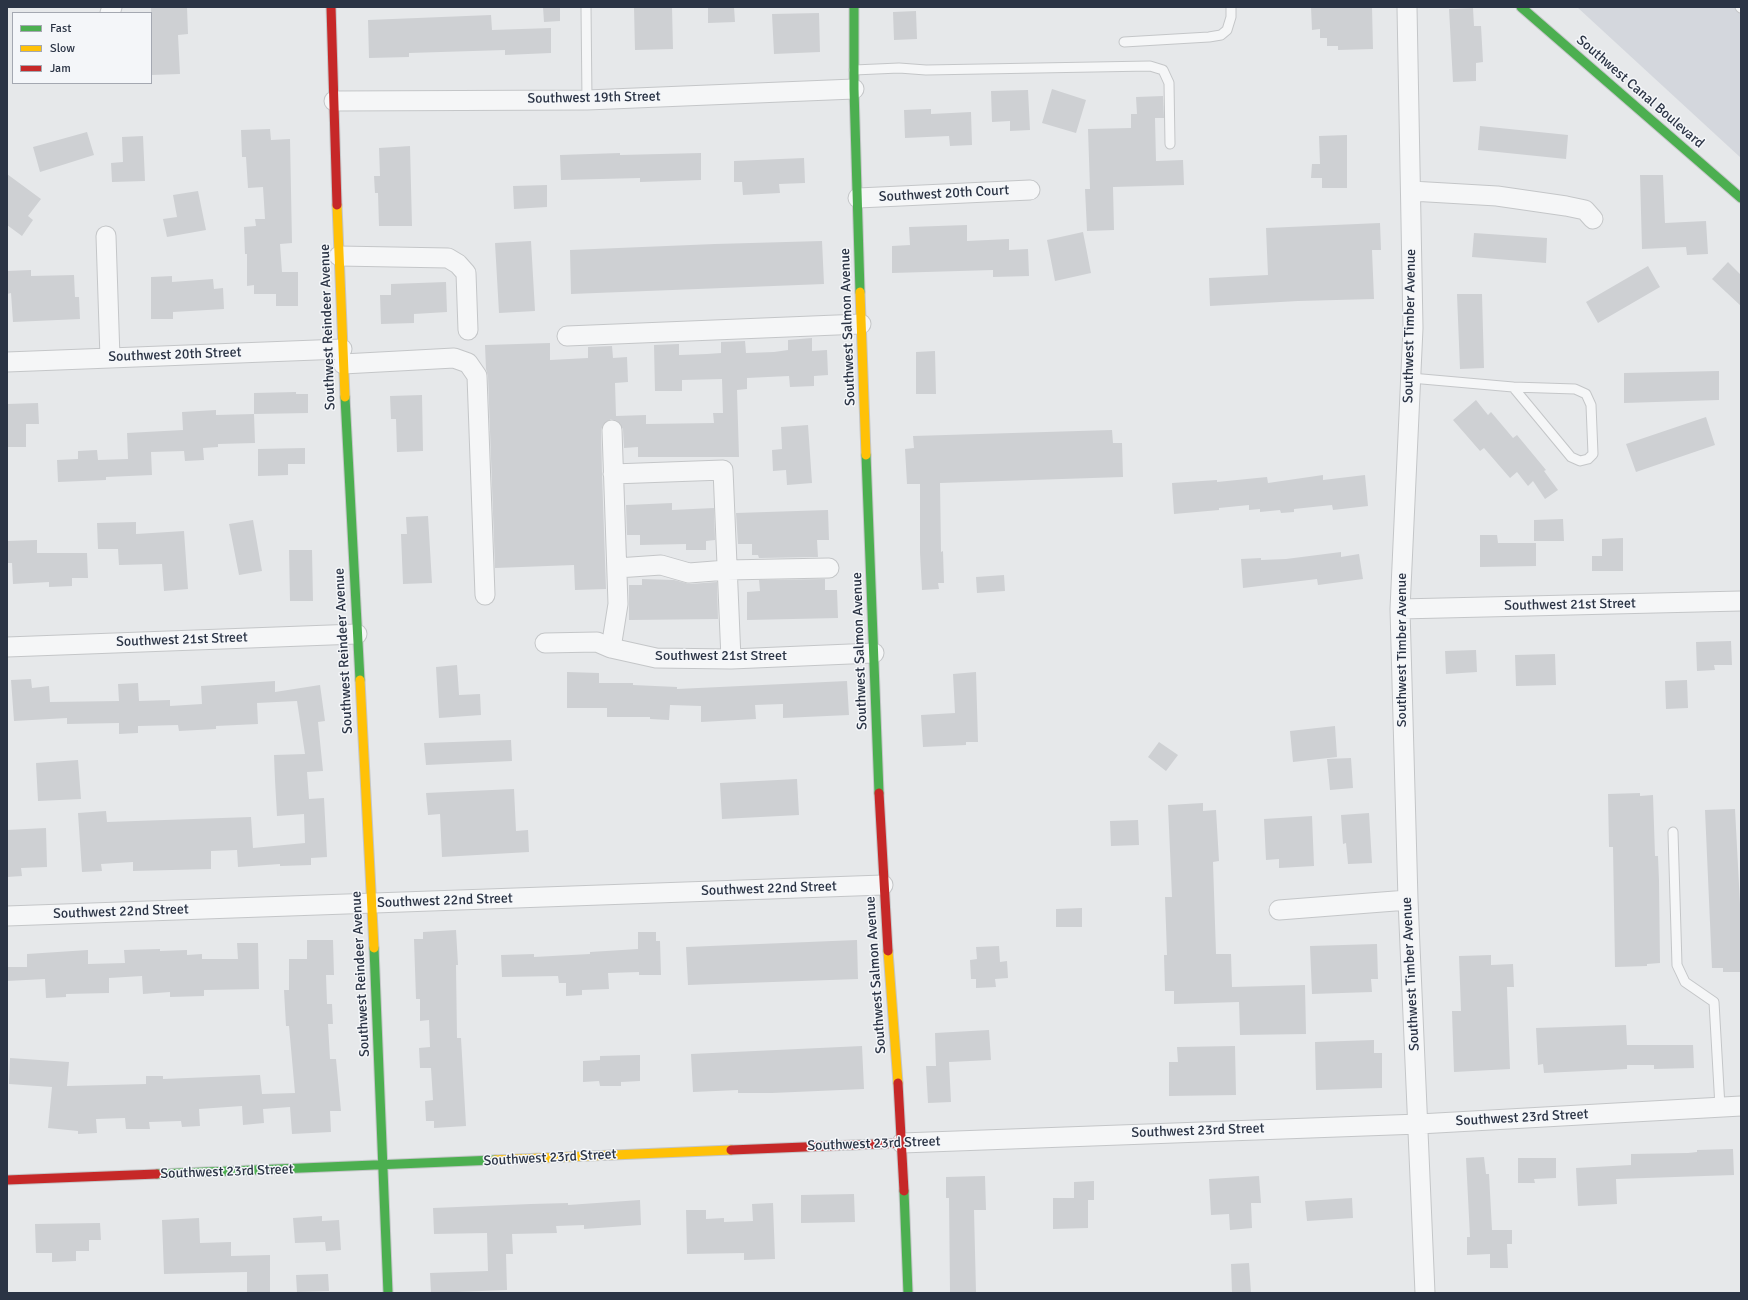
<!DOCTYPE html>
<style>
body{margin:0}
#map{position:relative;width:1748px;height:1300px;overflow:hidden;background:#e6e8ea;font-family:Signika,sans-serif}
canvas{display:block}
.frame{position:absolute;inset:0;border:8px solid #2b3445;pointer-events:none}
.legend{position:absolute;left:12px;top:12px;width:140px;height:72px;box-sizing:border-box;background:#f4f6f9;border:1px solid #a4a8b1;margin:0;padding:5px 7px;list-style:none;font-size:12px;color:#2b3445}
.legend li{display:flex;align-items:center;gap:8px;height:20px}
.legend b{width:20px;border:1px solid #a4a8b1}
</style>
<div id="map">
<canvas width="1748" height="1300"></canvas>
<div class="frame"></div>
<ul class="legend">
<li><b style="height:5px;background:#4caf50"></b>Fast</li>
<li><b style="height:5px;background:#ffc107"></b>Slow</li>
<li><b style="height:5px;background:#c62828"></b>Jam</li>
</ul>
</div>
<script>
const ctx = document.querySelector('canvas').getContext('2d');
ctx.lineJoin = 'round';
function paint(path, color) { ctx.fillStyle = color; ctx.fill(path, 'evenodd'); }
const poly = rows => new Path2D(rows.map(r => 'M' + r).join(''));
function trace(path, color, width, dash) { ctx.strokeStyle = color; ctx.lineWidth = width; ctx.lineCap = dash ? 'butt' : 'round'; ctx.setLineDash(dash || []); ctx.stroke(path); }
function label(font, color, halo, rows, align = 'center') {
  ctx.font = font + ' Signika,sans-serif'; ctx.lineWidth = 3; ctx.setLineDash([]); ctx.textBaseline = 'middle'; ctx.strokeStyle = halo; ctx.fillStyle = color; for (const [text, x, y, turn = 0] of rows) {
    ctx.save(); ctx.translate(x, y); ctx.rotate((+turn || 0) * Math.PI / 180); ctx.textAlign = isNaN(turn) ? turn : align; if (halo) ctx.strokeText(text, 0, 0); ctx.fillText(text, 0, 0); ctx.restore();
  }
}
const built = poly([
 [1577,7,1741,7,1741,158]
]);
const building = poly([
 [151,7,187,7,188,34,178,35,180,74,151,75],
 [543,7,560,7,560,21,544,22],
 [634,7,672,7,673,49,635,50],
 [708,7,734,7,735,22,708,23],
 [1311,7,1372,7,1373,49,1338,50,1338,46,1327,46,1327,38,1320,38,1320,29,1312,30],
 [1473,8,1474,26,1481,26,1483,62,1476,63,1476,81,1453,82,1449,9],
 [916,11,917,39,894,40,893,12],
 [819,13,820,52,774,54,772,14],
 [491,15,492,30,551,28,551,53,505,55,505,50,409,53,409,57,369,58,368,20],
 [1052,89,1086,100,1076,133,1042,123],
 [1028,90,1030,130,1010,131,1010,121,992,122,991,91],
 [1163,96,1164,118,1155,118,1156,161,1183,160,1184,185,1113,187,1114,230,1087,231,1085,189,1090,189,1088,129,1131,128,1131,114,1137,114,1136,97],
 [931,109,931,114,971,112,972,145,950,146,949,136,905,138,904,110],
 [1480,126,1568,135,1566,159,1478,150],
 [270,129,271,140,290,139,292,243,280,244,282,272,298,272,298,306,276,306,276,294,254,294,254,285,247,286,247,254,245,254,244,227,256,226,255,219,265,219,263,187,248,188,246,157,242,157,241,130],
 [87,132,94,155,40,172,33,147],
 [1347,135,1347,188,1322,188,1322,178,1311,178,1312,164,1320,164,1319,136],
 [143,136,145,181,112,182,111,163,123,162,122,137],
 [410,146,412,226,379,226,378,193,375,193,374,176,380,176,379,148],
 [620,153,620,155,701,153,701,180,640,182,640,178,561,180,560,155],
 [804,158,805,183,779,184,780,193,743,195,742,182,734,182,734,161],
 [7,174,41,199,28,216,33,220,22,236,7,225],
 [1640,175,1663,175,1665,223,1706,221,1708,254,1687,255,1686,247,1642,249],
 [547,185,547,207,514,209,513,186],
 [198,191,206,230,167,237,163,219,177,217,173,195],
 [1380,223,1381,250,1372,250,1374,299,1298,301,1210,306,1209,278,1268,275,1266,228],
 [967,225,967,241,1009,239,1009,250,1028,249,1029,276,993,277,993,270,892,273,892,246,910,245,909,227],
 [1083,232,1091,273,1055,281,1047,240],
 [1474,233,1547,238,1546,263,1472,257],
 [531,241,535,311,499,313,495,243],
 [822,241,824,284,571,294,570,250,715,244],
 [1728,262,1741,275,1741,306,1712,279],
 [1648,266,1660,287,1598,323,1586,302],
 [31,270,31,276,74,275,75,297,79,297,80,319,13,322,11,293,7,294,7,271],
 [172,276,172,282,213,279,214,289,223,288,224,309,173,312,173,319,151,319,151,277],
 [446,282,447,312,414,314,414,323,381,324,380,295,391,295,391,284],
 [1457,294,1482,294,1484,368,1460,369],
 [812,338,812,351,827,350,828,375,814,376,814,386,790,387,789,376,747,378,747,389,737,390,739,457,638,457,638,447,624,448,623,429,617,421,611,419,603,425,601,430,602,474,606,589,575,590,574,565,495,568,488,376,486,369,485,345,550,343,550,360,588,358,588,347,612,346,613,358,627,357,628,382,615,383,616,416,646,415,646,424,714,423,713,413,723,413,722,379,682,380,682,391,655,391,654,345,679,344,679,355,707,354,721,353,721,342,745,341,746,353,774,352,788,350,788,340],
 [935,351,936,394,916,394,916,352],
 [1719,371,1719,400,1624,403,1624,373],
 [296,392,296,394,308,394,308,413,254,414,254,393],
 [422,395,423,451,397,452,396,419,391,419,390,396],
 [1476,400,1488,415,1491,412,1513,438,1517,435,1546,470,1544,471,1558,490,1545,499,1533,481,1528,486,1517,472,1510,478,1484,448,1480,451,1453,420],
 [38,403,39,424,26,424,26,447,7,447,7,404],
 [216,410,216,415,254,414,255,443,218,444,218,447,203,448,204,460,185,461,184,451,151,452,152,475,106,477,106,480,58,482,57,460,78,459,78,451,97,450,98,460,128,459,127,433,183,430,182,412],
 [1706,417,1715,445,1636,472,1626,444],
 [808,425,812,483,787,485,786,470,773,471,772,450,782,449,781,427],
 [1112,430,1113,443,1122,443,1123,477,940,483,941,552,943,551,944,583,938,583,939,589,922,590,920,553,920,484,907,484,905,449,914,448,913,436],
 [305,448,305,464,288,464,288,475,258,476,258,449],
 [1323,475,1323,480,1365,475,1368,506,1333,510,1332,505,1294,509,1294,512,1281,513,1280,510,1260,512,1260,509,1249,510,1249,505,1219,508,1219,510,1174,514,1172,483,1217,480,1217,482,1267,477,1268,483],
 [672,503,672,510,714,508,715,540,706,541,706,550,686,550,686,544,640,545,640,535,627,535,626,505],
 [828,510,829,540,817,540,818,557,759,558,758,555,752,555,752,544,738,544,736,513],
 [428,516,432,583,403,584,401,534,407,534,406,517],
 [1563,519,1564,541,1534,541,1534,520],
 [253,520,262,571,239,575,229,524],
 [136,522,136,534,184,531,188,589,164,591,162,564,119,565,118,549,98,549,97,523],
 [1480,535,1497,535,1498,543,1536,543,1536,566,1480,567],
 [1623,538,1623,571,1592,571,1592,556,1602,556,1602,539],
 [37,540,37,553,87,553,88,578,72,578,72,586,49,587,49,582,13,584,12,563,7,563,7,541],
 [289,550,312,550,313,601,290,601],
 [1341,552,1341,557,1359,554,1363,579,1318,585,1317,579,1243,588,1241,559,1261,558,1261,560,1286,559],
 [1004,575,1005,591,977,593,976,577],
 [642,579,674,580,690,584,717,582,718,619,629,620,629,585,642,585],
 [825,579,825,590,837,590,838,618,747,620,747,592,760,591,759,580],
 [1731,641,1732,665,1714,665,1715,670,1697,671,1696,642],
 [1476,650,1477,672,1446,674,1445,651],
 [1555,654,1556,685,1516,686,1515,655],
 [457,665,459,695,480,694,481,715,439,718,436,667],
 [567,672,599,673,599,683,633,683,633,685,677,687,677,689,847,681,849,715,783,718,783,704,755,705,756,719,701,722,701,706,670,705,669,720,650,719,650,717,607,717,607,708,567,708],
 [976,672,978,742,966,742,966,745,923,747,921,715,955,713,953,674],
 [31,679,32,688,49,686,50,702,119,701,118,684,138,683,139,701,170,700,170,706,202,704,201,686,275,681,275,692,320,685,325,721,318,722,323,771,307,772,309,799,324,798,327,857,311,858,311,865,280,866,280,864,238,867,237,850,211,851,211,869,133,871,133,862,101,864,102,871,82,872,78,813,106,811,107,822,251,817,253,848,305,843,304,814,277,816,275,780,274,755,305,754,297,701,257,703,258,724,216,726,216,729,179,731,178,725,138,726,138,733,119,734,119,723,67,724,67,718,14,721,11,680],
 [1687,680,1688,708,1666,709,1665,681],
 [1335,726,1337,757,1293,762,1290,731],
 [511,740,512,761,426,765,424,743],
 [1159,742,1178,755,1166,771,1148,757],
 [1351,758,1353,788,1330,790,1327,759],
 [78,760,81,799,38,801,36,763],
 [797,779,799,815,722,819,720,783],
 [514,789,516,831,528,830,529,852,442,857,440,814,428,815,426,793],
 [1640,793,1640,796,1653,795,1655,856,1658,856,1659,881,1660,963,1647,964,1647,966,1615,967,1613,847,1609,847,1608,794],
 [1203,803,1203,811,1216,810,1219,861,1213,862,1216,954,1231,954,1232,987,1305,985,1306,1034,1240,1035,1239,1002,1174,1004,1174,991,1165,991,1164,955,1167,955,1165,897,1172,897,1168,805],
 [1735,809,1741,923,1741,972,1723,972,1723,968,1712,968,1705,810],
 [1369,813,1372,863,1348,864,1346,843,1343,844,1341,815],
 [1312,816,1314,866,1279,868,1279,859,1266,860,1264,819],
 [1138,820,1139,845,1111,846,1110,821],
 [46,828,47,867,21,868,22,876,7,877,7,830],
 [1082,908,1082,927,1056,927,1056,909],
 [456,930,458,965,456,965,457,1038,461,1038,466,1126,434,1128,434,1121,426,1121,425,1101,433,1100,431,1068,420,1068,419,1048,430,1047,429,1020,420,1021,420,999,416,999,414,939,423,939,423,932],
 [638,932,656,932,656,941,660,941,661,975,639,975,639,972,608,973,609,989,582,990,582,995,566,996,566,983,559,983,558,976,502,977,501,955,534,954,534,957,590,954,590,952,638,949],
 [307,940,333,940,334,975,326,975,327,1004,332,1004,333,1024,328,1024,330,1059,336,1059,341,1111,330,1111,331,1132,292,1134,290,1107,263,1109,264,1123,243,1125,242,1106,199,1109,200,1126,182,1127,181,1121,149,1122,150,1129,126,1129,125,1118,96,1119,97,1133,78,1134,78,1131,48,1128,52,1087,9,1084,10,1058,69,1062,67,1086,146,1084,146,1076,163,1076,163,1079,260,1075,262,1094,295,1093,289,1026,286,1026,284,990,289,990,289,959,307,959],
 [857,940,858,979,688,985,686,947],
 [237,943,258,943,259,989,204,990,204,996,170,997,170,992,143,994,142,976,109,978,109,993,66,994,66,997,46,998,45,979,7,981,7,967,27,967,27,954,88,950,88,964,125,963,124,950,160,949,160,951,187,950,187,955,202,954,202,959,238,959],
 [1377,944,1378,979,1371,979,1372,992,1312,994,1310,946],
 [999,946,1000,962,1007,961,1008,978,995,979,996,987,976,988,976,979,971,979,970,960,977,959,976,947],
 [1491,955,1491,965,1513,964,1514,987,1507,987,1510,1069,1454,1072,1452,1011,1461,1011,1459,956],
 [1626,1025,1627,1045,1693,1045,1694,1068,1654,1069,1654,1065,1627,1065,1627,1069,1544,1073,1543,1064,1538,1065,1536,1028],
 [989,1030,991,1060,949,1062,951,1102,928,1103,926,1066,936,1066,935,1033],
 [1374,1040,1374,1053,1382,1053,1382,1088,1316,1090,1315,1042],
 [862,1046,864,1089,772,1093,738,1093,738,1090,693,1092,691,1054],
 [1235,1046,1236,1095,1169,1096,1169,1062,1178,1062,1177,1047],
 [640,1055,640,1081,621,1082,621,1086,600,1086,599,1081,583,1082,583,1061,600,1060,600,1056],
 [1733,1149,1734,1175,1616,1179,1617,1204,1578,1206,1576,1168,1631,1165,1631,1154,1688,1153,1697,1152,1697,1150],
 [1484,1157,1486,1174,1489,1174,1492,1230,1512,1230,1512,1244,1507,1244,1508,1268,1490,1268,1490,1254,1467,1255,1467,1237,1470,1237,1466,1158],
 [1518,1158,1556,1158,1556,1178,1534,1179,1535,1183,1518,1183],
 [985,1176,986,1210,974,1210,976,1293,950,1293,949,1198,946,1198,946,1177],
 [1259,1176,1261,1203,1251,1203,1252,1228,1230,1230,1229,1214,1211,1215,1209,1179],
 [1094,1181,1094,1200,1088,1200,1088,1228,1053,1229,1053,1198,1074,1198,1074,1182],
 [854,1194,855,1222,801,1223,801,1195],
 [1352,1198,1353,1218,1307,1221,1305,1201],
 [640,1200,641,1225,584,1229,584,1225,556,1226,557,1233,512,1234,513,1254,506,1254,507,1290,431,1293,430,1273,488,1271,487,1233,434,1234,433,1208,531,1204,568,1203,568,1205],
 [773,1203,775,1259,744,1260,744,1253,687,1254,686,1210,706,1210,706,1219,724,1218,724,1222,753,1221,752,1204],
 [322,1216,322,1221,339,1220,341,1250,326,1251,325,1242,295,1243,293,1218],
 [199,1218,200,1243,231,1242,231,1256,270,1255,270,1292,247,1292,247,1272,164,1274,162,1220],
 [100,1223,101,1240,89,1240,89,1251,76,1251,76,1261,52,1262,52,1253,36,1253,35,1224],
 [1249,1263,1251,1293,1232,1293,1231,1264],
 [328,1274,329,1291,297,1292,296,1275]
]);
const lane = poly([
 [586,7,587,100],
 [1740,7,1741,8],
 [1124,42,1209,37,1221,35,1227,30,1231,17,1231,7],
 [854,70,899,68,926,70,1150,66,1163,70,1169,83,1170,144],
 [1411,378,1513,387,1571,457,1580,461,1588,459,1593,454,1591,405,1586,394,1575,389,1513,387],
 [1673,832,1677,965,1685,982,1714,1002,1720,1107]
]);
const street = poly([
 [1407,7,1413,328,1400,609,1408,900,1425,1293],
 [110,13,112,7],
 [334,101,587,100,854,89],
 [1411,191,1497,196,1566,206,1585,210,1593,219],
 [858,198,1030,190],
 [106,236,110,358],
 [339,256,448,258,458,264,466,273,468,330],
 [567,336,861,324],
 [7,362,342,349],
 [343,364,454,358,468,363,477,376,485,595],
 [613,474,723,470,731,659],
 [617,568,661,565,689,573,727,570,829,568],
 [1400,609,1741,601],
 [545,643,597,642,611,648,656,658,731,659,874,653],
 [7,647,357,634],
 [611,648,618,604,612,430],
 [1279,910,1408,900],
 [7,916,883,885],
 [902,1143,1419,1124,1741,1106]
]);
const fast = poly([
 [854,7,854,89,860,292],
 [1521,7,1741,198],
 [345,397,360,680],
 [866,455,879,793],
 [374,948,388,1293],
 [157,1174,495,1160],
 [904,1191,908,1293]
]);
const slow = poly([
 [337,205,345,397],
 [860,292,866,455],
 [360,680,374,948],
 [888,951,898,1083],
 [495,1160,731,1150]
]);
const jam = poly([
 [331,7,337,205],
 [879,793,888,951],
 [898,1083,904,1191],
 [731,1150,902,1143],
 [7,1180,157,1174]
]);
const streetNames = [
 ["Southwest Canal Boulevard",1640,92,41],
 ["Southwest 19th Street",594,98,-1],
 ["Southwest 20th Court",944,194,-3],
 ["Southwest Timber Avenue",1410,326,-89],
 ["Southwest Reindeer Avenue",328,327,-92],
 ["Southwest Salmon Avenue",848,327,-92],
 ["Southwest 20th Street",175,355,-2],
 ["Southwest 21st Street",1570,605,-1],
 ["Southwest 21st Street",182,640,-2],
 ["Southwest Timber Avenue",1402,650,-90],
 ["Southwest Reindeer Avenue",344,651,-93],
 ["Southwest Salmon Avenue",860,651,-92],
 ["Southwest 21st Street",721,656],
 ["Southwest 22nd Street",769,889,-2],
 ["Southwest 22nd Street",445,901,-2],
 ["Southwest 22nd Street",121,912,-2],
 ["Southwest Reindeer Avenue",361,974,-93],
 ["Southwest Timber Avenue",1411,974,-93],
 ["Southwest Salmon Avenue",876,975,-94],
 ["Southwest 23rd Street",1522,1118,-3],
 ["Southwest 23rd Street",1198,1131,-2],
 ["Southwest 23rd Street",874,1144,-2],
 ["Southwest 23rd Street",550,1158,-3],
 ["Southwest 23rd Street",227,1172,-2]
];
paint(built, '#d4d7dd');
paint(building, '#ced0d3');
trace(lane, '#c4c6c8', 11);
trace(street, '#c4c6c8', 21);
trace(fast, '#c4c6c8', 11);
trace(slow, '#c4c6c8', 11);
trace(jam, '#c4c6c8', 11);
trace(lane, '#f5f6f7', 9);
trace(street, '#f5f6f7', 19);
trace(fast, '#4caf50', 9);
trace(slow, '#ffc107', 9);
trace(jam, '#c62828', 9);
label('14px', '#2b3445', '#f4f6f9', streetNames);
</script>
